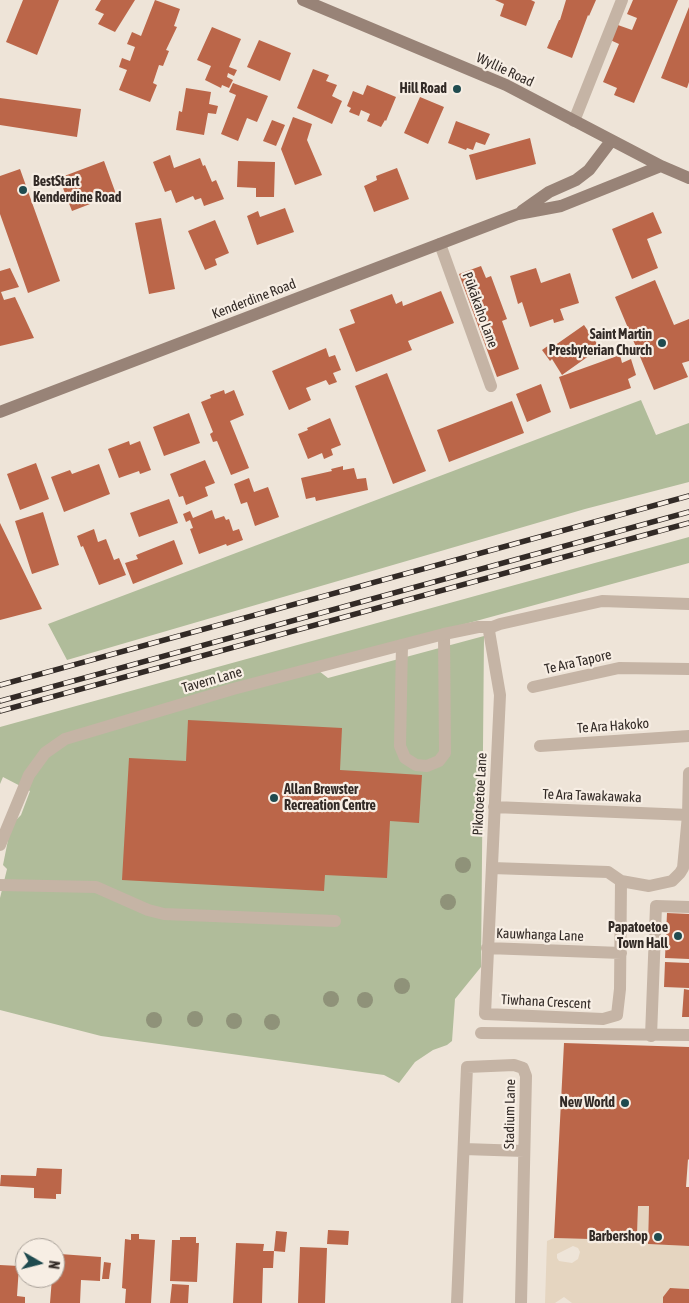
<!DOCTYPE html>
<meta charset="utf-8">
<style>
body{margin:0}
#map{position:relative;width:689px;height:1303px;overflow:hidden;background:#eee4d8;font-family:"Asap Condensed",sans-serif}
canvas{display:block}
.north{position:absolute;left:15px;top:1238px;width:50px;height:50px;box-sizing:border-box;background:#f7eee4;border:1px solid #a8a098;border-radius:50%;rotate:98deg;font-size:14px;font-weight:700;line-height:20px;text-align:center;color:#322a26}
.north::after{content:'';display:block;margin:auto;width:18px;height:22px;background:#1f4b4f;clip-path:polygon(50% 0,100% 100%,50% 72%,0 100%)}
</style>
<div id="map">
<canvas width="689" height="1303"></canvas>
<div class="north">N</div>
</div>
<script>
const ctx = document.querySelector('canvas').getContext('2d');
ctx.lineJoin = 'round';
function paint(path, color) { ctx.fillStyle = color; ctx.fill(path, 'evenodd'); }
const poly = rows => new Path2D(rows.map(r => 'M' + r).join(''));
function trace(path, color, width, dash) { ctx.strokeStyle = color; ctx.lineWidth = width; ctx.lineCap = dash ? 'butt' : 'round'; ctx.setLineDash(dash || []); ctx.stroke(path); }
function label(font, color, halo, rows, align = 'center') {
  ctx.font = font + ' "Asap Condensed",sans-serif'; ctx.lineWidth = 4.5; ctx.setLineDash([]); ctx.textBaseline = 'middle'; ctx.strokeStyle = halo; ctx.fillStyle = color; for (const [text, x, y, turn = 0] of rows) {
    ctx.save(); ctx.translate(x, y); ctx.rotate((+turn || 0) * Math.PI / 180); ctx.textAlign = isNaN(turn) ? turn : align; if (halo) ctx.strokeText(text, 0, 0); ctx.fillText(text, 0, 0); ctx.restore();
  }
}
const green = poly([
 [641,400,656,435,689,423,689,482,585,509,67,660,48,624],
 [689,537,689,563,307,667,319,671,328,678,484,636,481,967,455,999,452,1041,447,1045,433,1050,415,1062,399,1083,384,1075,101,1036,0,1010,0,898,7,869,3,865,11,825,21,815,30,791,3,777,0,784,0,727]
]);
const plaza = poly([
 [638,1206,649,1206,648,1244,689,1246,689,1289,670,1288,663,1297,663,1303,572,1303,564,1297,555,1303,545,1303,547,1241,554,1238,589,1239,589,1233,637,1235],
 [573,1246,578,1248,580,1252,578,1259,572,1263,559,1261,557,1258,557,1254]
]);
const building = poly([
 [23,0,59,0,37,55,6,42],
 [101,0,135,0,115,32,98,24,104,14,95,10],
 [155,0,180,9,174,26,177,27,166,50,169,51,163,66,159,65,153,83,157,85,150,102,119,90,127,70,119,67,122,58,130,61,135,47,127,44,132,32,141,36],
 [495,0,531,0,535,2,526,26,500,16,504,4],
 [566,0,596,0,589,16,588,15,572,58,547,48,559,20,560,20],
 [633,0,678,0,634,103,614,95,617,88,603,82,619,44,608,39,615,24,632,30,637,18,627,14],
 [689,7,689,82,687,88,661,78],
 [212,27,241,39,229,67,237,70,234,76,228,73,227,77,233,80,229,88,222,85,221,88,205,80,211,66,197,60],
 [259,40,291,53,280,81,247,67],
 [313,69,329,75,326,81,337,85,332,96,342,101,332,124,297,108],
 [233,83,268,96,257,122,247,118,238,141,221,134,236,95,229,92],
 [367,85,396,97,386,121,385,120,381,127,367,121,370,114,361,110,359,116,349,112,351,108,347,106,353,91,363,95],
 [186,88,211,92,209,104,218,106,216,114,208,113,204,135,176,130,179,111,182,112],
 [420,97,444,107,428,144,404,133],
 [0,98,81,109,77,137,0,125],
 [293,117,312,124,307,140,322,175,295,185,281,149],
 [272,120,285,125,276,146,263,141],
 [456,121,490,134,485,145,476,142,473,150,467,148,466,150,448,143],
 [530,138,536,164,476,180,469,155],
 [170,155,174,168,200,158,203,166,205,165,212,182,216,180,224,199,204,206,201,198,195,200,193,196,176,203,171,190,165,192,153,162],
 [104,161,116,194,72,211,59,178],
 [238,161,275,162,274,197,256,197,256,188,237,187],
 [397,168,409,199,374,212,364,186,377,180,376,176],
 [20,169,60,281,28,293,0,214,0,176],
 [285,208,294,232,257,245,247,216,258,211,260,217],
 [653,212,662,233,647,239,658,268,632,279,612,229],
 [161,218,175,289,149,294,135,223],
 [215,220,229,253,215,259,217,265,205,270,188,231],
 [481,266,486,278,491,276,507,319,502,321,519,369,497,377,459,274],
 [10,268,19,287,1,292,4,300,15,297,34,338,0,346,0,271],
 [536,268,541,283,570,273,579,303,560,309,564,320,554,323,553,319,530,327,522,302,518,304,510,276],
 [655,280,674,325,689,319,689,361,682,363,688,377,654,390,615,297],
 [441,291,454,323,408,341,412,350,356,372,339,329,355,323,350,310,392,294,396,304,402,301,403,306],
 [584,325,600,348,562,375,552,359,550,361,542,350,552,343,554,346],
 [326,348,329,357,335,355,341,370,333,373,337,382,329,385,326,380,306,388,311,400,289,410,272,371],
 [620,355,622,363,631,359,636,375,628,379,631,388,570,409,559,377],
 [387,373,426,471,393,484,355,386],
 [541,384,551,412,527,422,516,394],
 [224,390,225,394,234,390,244,415,230,421,249,468,231,475,217,441,213,442,210,434,213,432,201,402,211,398,210,395],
 [512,401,524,433,449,462,437,430],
 [189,413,200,443,164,456,153,427],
 [330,418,341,445,331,449,333,455,324,459,322,453,308,459,298,434,308,430,307,428],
 [129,441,130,445,140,441,151,470,140,474,139,471,119,478,108,449],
 [205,460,215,483,205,487,208,496,186,505,183,496,179,497,170,474],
 [36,463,49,499,20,510,7,474],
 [99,464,110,494,64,512,51,477,70,470,72,474],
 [343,466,343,470,354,468,357,479,366,478,368,490,316,501,315,497,306,499,301,478,332,471,331,469],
 [249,478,254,492,268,487,279,517,255,526,247,502,241,504,234,484],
 [169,499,178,523,139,537,130,513],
 [212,510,215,519,224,516,226,520,229,519,233,531,239,529,243,540,227,546,226,544,199,554,190,529,193,528,190,520,186,522,183,514,190,511,193,518],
 [43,512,59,565,32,574,15,521],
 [0,523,42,609,0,620],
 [94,529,98,542,106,539,114,560,119,558,126,575,99,585,83,546,81,547,77,536],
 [174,540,183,564,133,584,125,563,138,559,136,555],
 [188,720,342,728,340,770,422,775,419,823,390,821,387,878,325,875,324,891,122,880,129,758,186,761],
 [667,913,689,914,689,959,665,958],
 [665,962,689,963,689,988,664,987],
 [684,989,689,990,689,1017,682,1017],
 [564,1043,689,1047,689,1160,688,1159,686,1187,689,1187,689,1246,648,1244,649,1206,638,1206,637,1235,589,1233,589,1239,554,1238],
 [37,1168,62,1169,61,1194,56,1194,56,1199,34,1198,34,1188,0,1186,1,1175,36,1176],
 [328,1230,349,1231,348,1245,327,1244],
 [276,1231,287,1232,285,1252,274,1251],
 [131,1234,139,1234,139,1239,155,1240,151,1303,125,1303,126,1289,122,1288,125,1239,131,1240],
 [180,1237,196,1237,196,1243,199,1243,197,1282,170,1281,172,1240,180,1240],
 [236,1243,264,1244,263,1251,274,1251,273,1268,263,1268,262,1303,233,1303],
 [300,1247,327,1248,325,1303,298,1303],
 [60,1254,101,1257,100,1281,81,1280,80,1303,50,1303,52,1278,55,1278,55,1273,59,1273],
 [104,1262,111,1263,109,1279,102,1279],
 [0,1265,19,1266,17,1296,25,1297,25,1303,0,1303],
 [172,1284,189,1285,188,1303,170,1303],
 [670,1288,689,1289,689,1303,663,1303,663,1297]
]);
const lane = poly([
 [574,121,622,0],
 [402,645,400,746,405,758,416,765,427,766,439,761,445,753,444,634],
 [0,885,96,887,148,910,164,914,335,921],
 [651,1036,656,906,689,907],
 [464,1149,524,1151],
 [457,1303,467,1067,514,1065,523,1068,526,1076,521,1303]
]);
const street = poly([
 [440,244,491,386],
 [533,687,619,668,689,669],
 [540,746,689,736],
 [494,807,689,815],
 [0,845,29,775,45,753,65,739,233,689,444,634,478,627,492,627],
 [492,868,608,872,621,881,649,886,672,881,680,873,683,868,688,815,689,773],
 [621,881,620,989,617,1015,603,1019,485,1014,500,695,489,631,492,627,500,624,602,601,689,604],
 [487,948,621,953],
 [481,1033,689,1035]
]);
const secondary = poly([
 [303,0,506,85,661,166,689,178],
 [522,211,549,192,576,180,589,170,611,141],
 [0,412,518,214,561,206,661,166]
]);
const rail = poly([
 [0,685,689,496],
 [0,701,689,512],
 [0,711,689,523]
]);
const trees = [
 [463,865],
 [448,902],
 [402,986],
 [331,999],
 [365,1000],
 [195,1019],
 [154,1020],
 [234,1021],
 [272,1022]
];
const markers = [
 [457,89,5,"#1f4b4f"],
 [23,190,5,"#1f4b4f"],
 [662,343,5,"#1f4b4f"],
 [274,798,5,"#1f4b4f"],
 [678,936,5,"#1f4b4f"],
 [625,1103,5,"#1f4b4f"],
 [658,1237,5,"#1f4b4f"]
];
const streetNames = [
 ["Wyllie Road",505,70,25],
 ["Kenderdine Road",254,299,-21],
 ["Pūkākaho Lane",480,310,70],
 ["Te Ara Tapore",578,662,-13],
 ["Tavern Lane",212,680,-16],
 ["Te Ara Hakoko",613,726,-4],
 ["Pikotoetoe Lane",480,794,-87],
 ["Te Ara Tawakawaka",592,796,2],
 ["Kauwhanga Lane",540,935,2],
 ["Tiwhana Crescent",546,1002,3],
 ["Stadium Lane",510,1114,-89]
];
const poiNames = [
 ["Hill Road",447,89],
 ["BestStart",33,182,"left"],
 ["Kenderdine Road",33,198,"left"],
 ["Saint Martin",652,335],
 ["Presbyterian Church",652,351],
 ["Allan Brewster",284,790,"left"],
 ["Recreation Centre",284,806,"left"],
 ["Papatoetoe",668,928],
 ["Town Hall",668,944],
 ["New World",615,1103],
 ["Barbershop",648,1237]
];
paint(green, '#b0bc9a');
paint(plaza, '#e5d5c0');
paint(building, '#bb6649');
trace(lane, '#c5b4a5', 12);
trace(street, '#c5b4a5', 12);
trace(secondary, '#988377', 12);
trace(rail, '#322a26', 5.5);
trace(rail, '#f7eee4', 4, [11]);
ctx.fillStyle = '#8f9279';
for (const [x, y] of trees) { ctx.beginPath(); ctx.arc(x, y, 8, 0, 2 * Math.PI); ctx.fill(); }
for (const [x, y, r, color] of markers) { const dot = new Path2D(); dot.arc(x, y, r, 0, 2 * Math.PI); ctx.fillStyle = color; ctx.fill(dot); trace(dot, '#f7eee4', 2); }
label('14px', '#322a26', '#f7eee4', streetNames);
label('bold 14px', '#322a26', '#f7eee4', poiNames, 'right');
</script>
